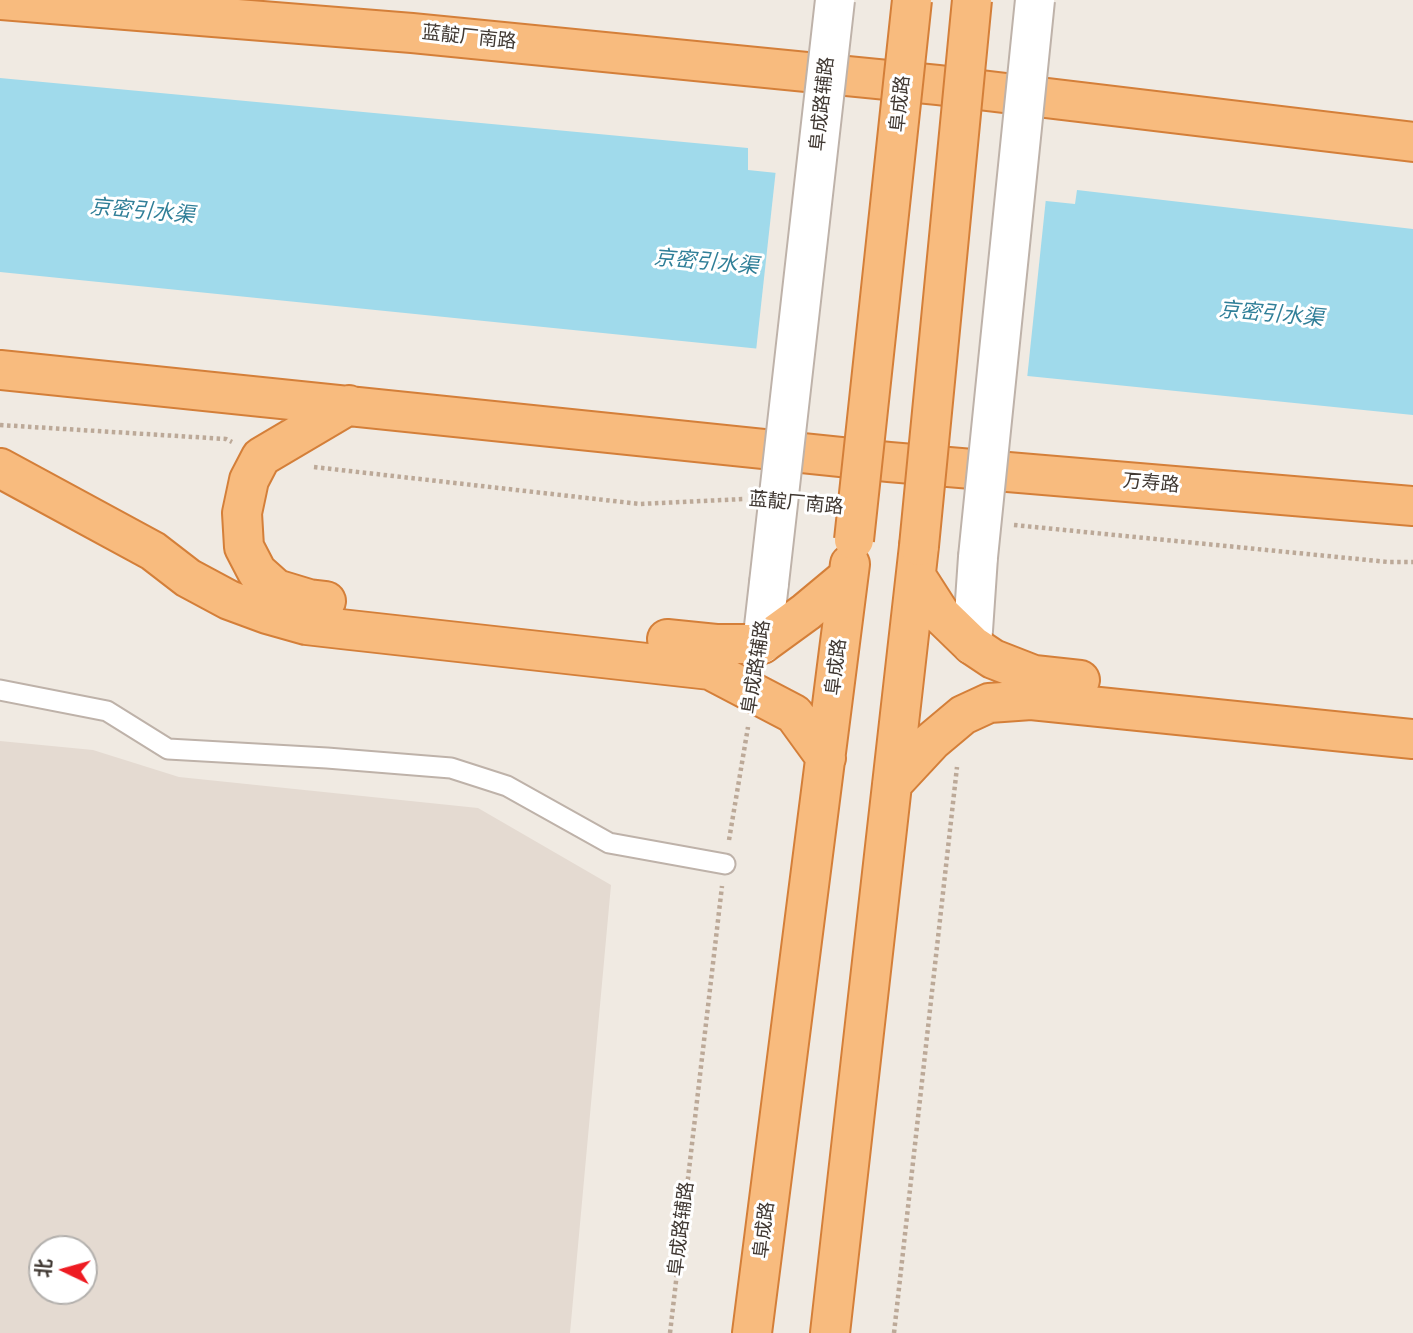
<!DOCTYPE html>
<meta charset="utf-8">
<style>
body{margin:0}
#map{position:relative;width:1413px;height:1333px;overflow:hidden;background:#f0eae2;font-family:"DM Sans","Noto Sans SC",sans-serif}
canvas{display:block}
.north{position:absolute;left:28px;top:1235px;width:70px;height:70px;box-sizing:border-box;background:#fff;border:2px solid #b3b0ad;border-radius:50%;rotate:275deg;font-size:19px;font-weight:700;line-height:28px;text-align:center;color:#413933}
.north::after{content:'';display:block;margin:auto;width:24px;height:32px;background:#ee1b22;clip-path:polygon(50% 0,100% 100%,50% 72%,0 100%)}
</style>
<div id="map">
<canvas width="1413" height="1333"></canvas>
<div class="north">北</div>
</div>
<script>
const ctx = document.querySelector('canvas').getContext('2d');
ctx.lineJoin = 'round';
function paint(path, color) { ctx.fillStyle = color; ctx.fill(path, 'evenodd'); }
const poly = rows => new Path2D(rows.map(r => 'M' + r).join(''));
function trace(path, color, width, dash) { ctx.strokeStyle = color; ctx.lineWidth = width; ctx.lineCap = dash ? 'butt' : 'round'; ctx.setLineDash(dash || []); ctx.stroke(path); }
function label(font, color, halo, rows, align = 'center') {
  ctx.font = font + ' "DM Sans","Noto Sans SC",sans-serif'; ctx.lineWidth = 6; ctx.setLineDash([]); ctx.textBaseline = 'middle'; ctx.strokeStyle = halo; ctx.fillStyle = color; for (const [text, x, y, turn = 0] of rows) {
    ctx.save(); ctx.translate(x, y); ctx.rotate((+turn || 0) * Math.PI / 180); ctx.textAlign = isNaN(turn) ? turn : align; if (halo) ctx.strokeText(text, 0, 0); ctx.fillText(text, 0, 0); ctx.restore();
  }
}
const residential = poly([
 [0,741,93,750,179,777,478,808,611,885,570,1333,0,1333],
 [42,1249,84,1249,84,1291,42,1291]
]);
const water = poly([
 [0,78,748,148,748,170,1075,204,1077,190,1413,229,1413,415,0,272]
]);
const pier = poly([
 [776,169,1046,198,1027,379,756,351]
]);
const path = poly([
 [0,425,226,439,232,442],
 [314,467,640,504,744,499],
 [1014,525,1388,562,1413,562],
 [729,840,748,727],
 [670,1333,722,886],
 [894,1333,957,767]
]);
const service = poly([
 [0,690,107,711,168,749,327,758,451,768,507,786,609,843,725,864]
]);
const tertiary = poly([
 [762,644,769,583],
 [972,645,978,557]
]);
const trunk = poly([
 [1,0,412,33,938,85,1413,142],
 [0,370,889,462,1413,506],
 [0,468,153,551,188,578,229,600,267,614,306,625,341,629,710,670,794,714,826,758],
 [916,576,941,615,972,645,993,659,1034,675,1080,680],
 [326,601,309,599,276,589,257,572,244,547,242,513,249,480,261,457,349,405],
 [667,639,716,644,762,644,806,612,848,577],
 [892,784,932,741,963,715,989,703,1031,700,1413,739],
 [752,1333,850,564],
 [830,1333,919,546]
]);
const tertiaryBridge = poly([
 [978,557,1035,0],
 [769,583,835,0]
]);
const trunkBridge = poly([
 [854,540,912,0],
 [919,546,972,0]
]);
const streetNames = [
 ["蓝靛厂南路",469,38,6],
 ["阜成路辅路",823,104,-84],
 ["阜成路",901,104,-84],
 ["万寿路",1151,484,5],
 ["蓝靛厂南路",796,504,5],
 ["阜成路辅路",757,667,-81],
 ["阜成路",837,667,-83],
 ["阜成路辅路",682,1229,-83],
 ["阜成路",765,1230,-83]
];
const waterNames = [
 ["京密引水渠",142,212,5],
 ["京密引水渠",706,263,5],
 ["京密引水渠",1271,315,5]
];
paint(residential, '#e4dad1');
paint(water, '#a0daeb');
paint(pier, '#f0eae2');
trace(service, '#beb2a9', 23);
trace(tertiary, '#beb2a9', 42);
trace(trunk, '#d47f39', 42);
trace(path, '#bca998', 4.5, [3.5, 3.5]);
trace(service, '#fff', 19);
trace(tertiary, '#fff', 38);
trace(trunk, '#f8bb7e', 38);
trace(tertiaryBridge, '#beb2a9', 42, []);
trace(trunkBridge, '#d47f39', 42, []);
trace(tertiaryBridge, '#fff', 38);
trace(trunkBridge, '#f8bb7e', 38);
label('19px', '#413933', '#fff', streetNames);
label('italic 21px', '#307f98', '#fff', waterNames);
</script>
